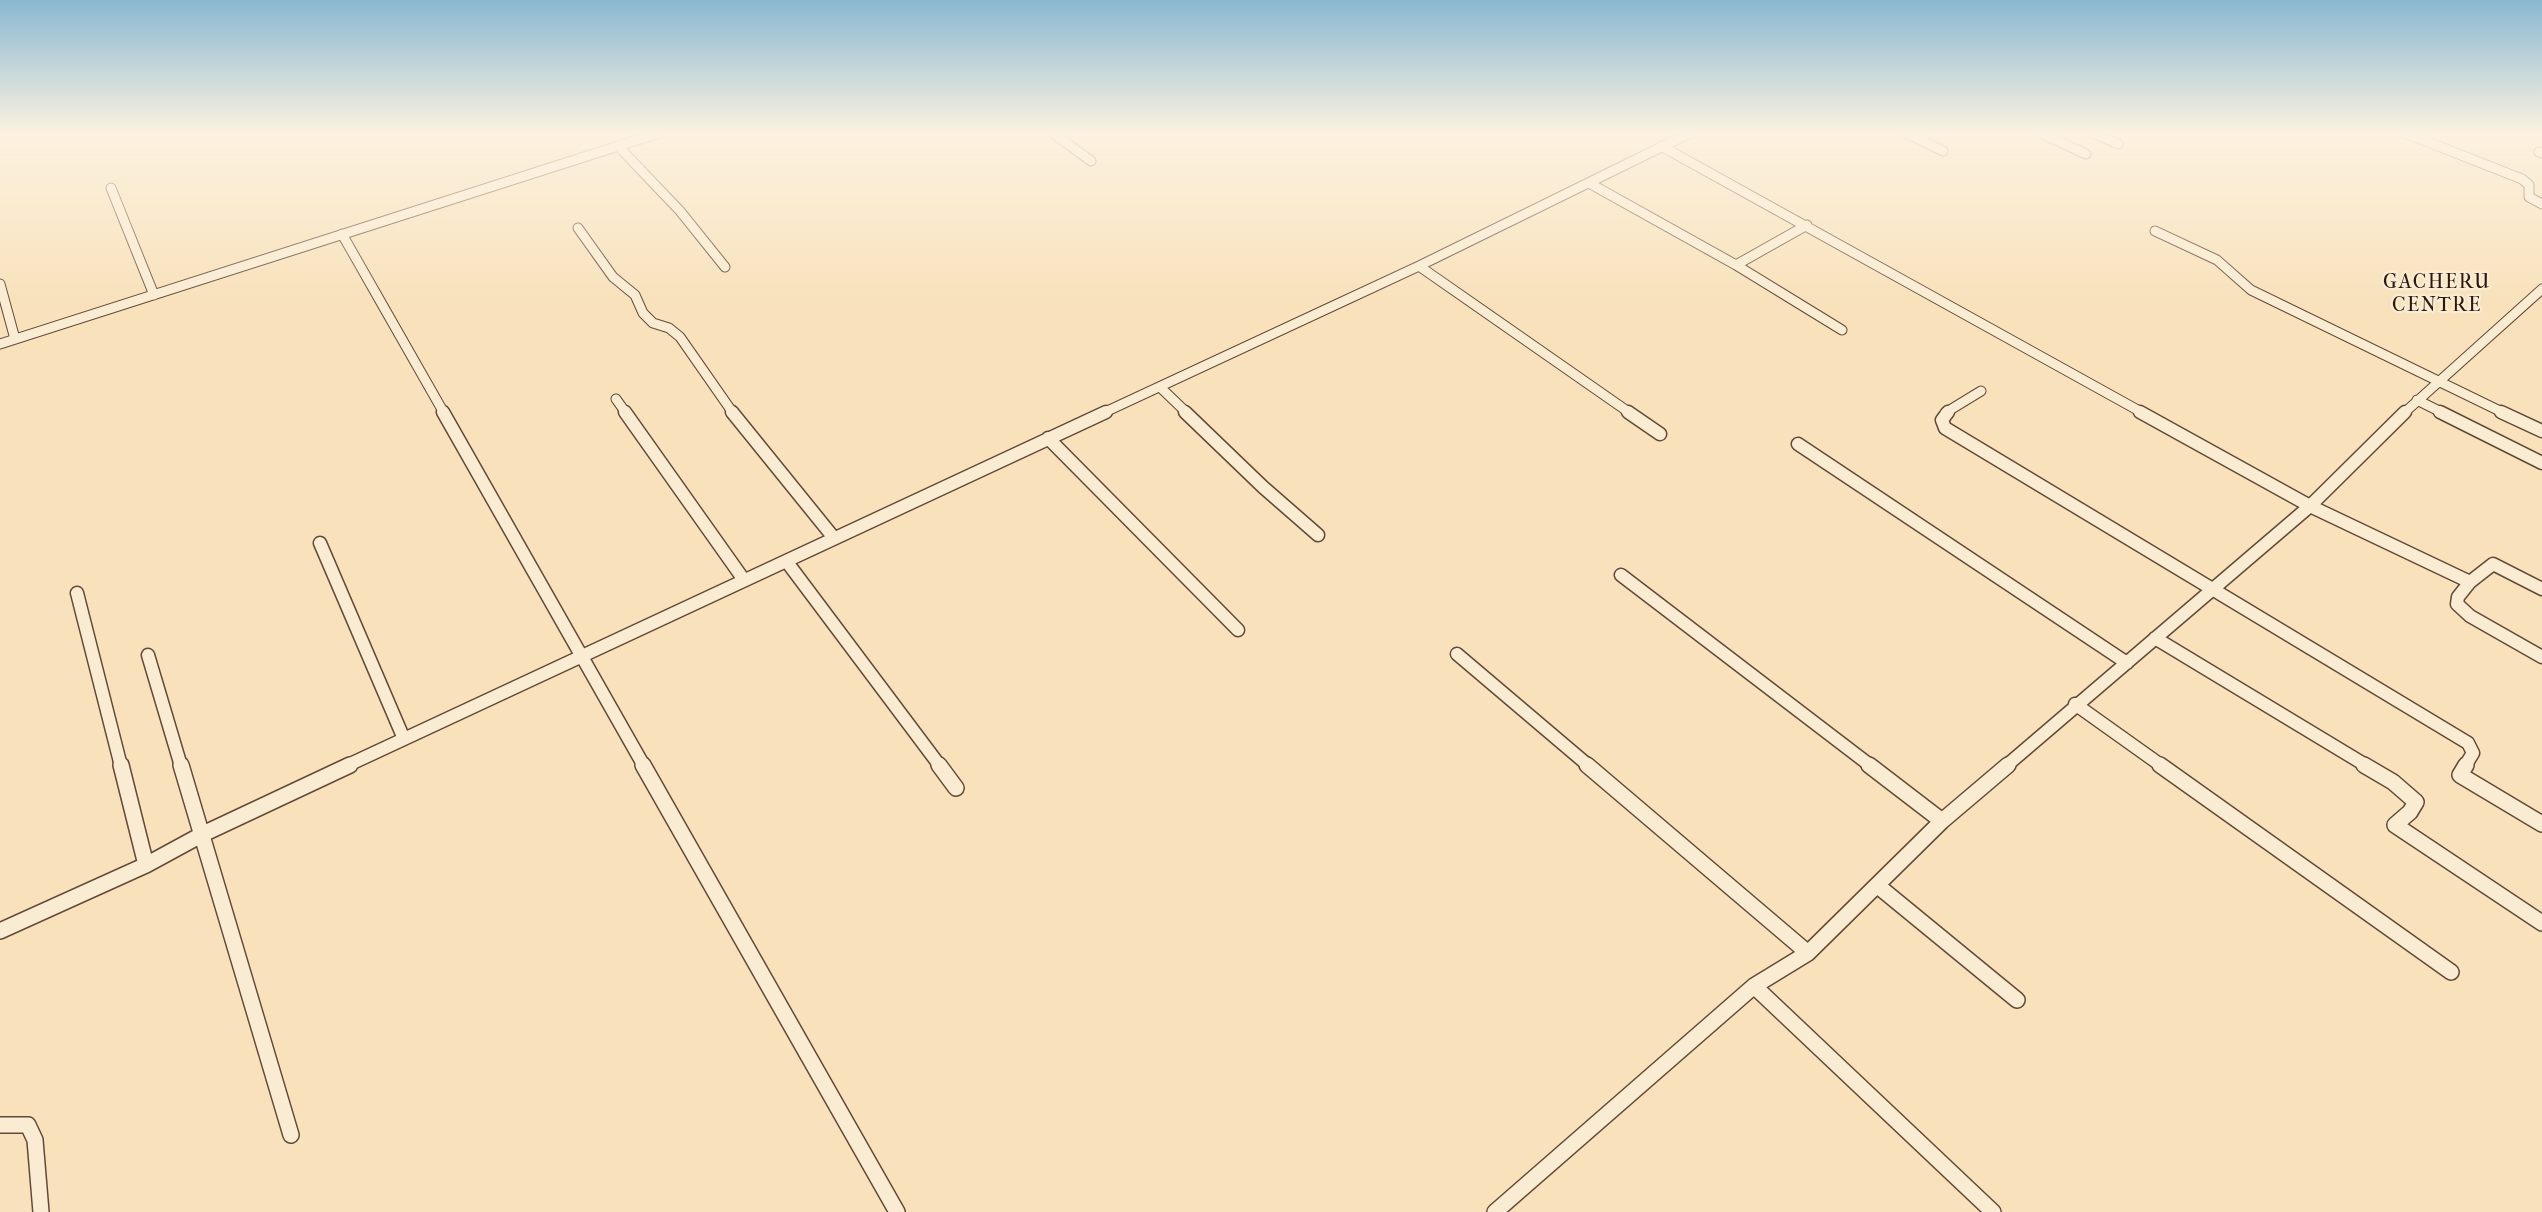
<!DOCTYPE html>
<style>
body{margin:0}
canvas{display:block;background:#f8e1bb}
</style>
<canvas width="2542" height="1212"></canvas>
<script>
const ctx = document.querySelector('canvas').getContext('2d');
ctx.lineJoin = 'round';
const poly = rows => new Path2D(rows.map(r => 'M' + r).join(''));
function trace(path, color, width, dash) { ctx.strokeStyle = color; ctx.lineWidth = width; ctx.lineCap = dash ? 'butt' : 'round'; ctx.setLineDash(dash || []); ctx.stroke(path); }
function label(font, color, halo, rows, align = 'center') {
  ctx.font = font + ' "IM FELL French Canon",serif'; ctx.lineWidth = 4.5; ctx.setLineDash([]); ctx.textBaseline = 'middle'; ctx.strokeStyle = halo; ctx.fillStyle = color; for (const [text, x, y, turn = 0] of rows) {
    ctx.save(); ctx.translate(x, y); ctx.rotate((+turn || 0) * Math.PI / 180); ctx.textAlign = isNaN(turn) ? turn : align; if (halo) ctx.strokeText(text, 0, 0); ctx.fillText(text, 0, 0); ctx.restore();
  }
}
const minorFar2 = poly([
 [1053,133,1091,161],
 [1906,133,1943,151],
 [2040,133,2086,154],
 [2093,133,2118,144],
 [2405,133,2522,179,2529,185,2529,197,2542,204],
 [618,146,680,211,725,267],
 [1661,146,2143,413],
 [2539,152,2542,153],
 [1589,183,1736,265,1842,330],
 [111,188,154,295],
 [578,228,613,277,635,295,643,313,653,323,669,328,680,337,733,413],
 [2155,231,2217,260,2251,290,2504,413],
 [342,234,444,413],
 [1736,265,1807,225],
 [1419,266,1630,413],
 [0,284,15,339],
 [0,344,659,133],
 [1160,387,1187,413],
 [616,399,626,413],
 [2417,400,2443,413],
 [1103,413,1419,266,1690,133],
 [1945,413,1981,391],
 [2404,413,2542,289]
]);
const minorFar1 = poly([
 [443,412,644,766],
 [625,412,744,580],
 [732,412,834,538],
 [1185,412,1263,487,1318,535],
 [1628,412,1660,434],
 [1948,412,1942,420,1945,428,2468,743,2473,753,2465,766],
 [2140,412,2310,506,2470,582],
 [2440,412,2542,463],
 [2501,412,2542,431],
 [1048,438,1238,630],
 [1798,444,2127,663],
 [320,543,404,739],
 [787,562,940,766],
 [1621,575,1871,766],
 [2542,589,2493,564,2470,582,2458,597,2457,604,2470,616,2542,657],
 [77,593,121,766],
 [2155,638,2367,766],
 [1457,654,1589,766],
 [148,655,181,766],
 [2075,704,2162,766],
 [346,766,1106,412],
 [2006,766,2310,506,2405,412]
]);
const minor = poly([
 [121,765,146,865],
 [181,765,291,1135],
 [643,765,897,1212],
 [939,765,956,788],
 [1587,765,1808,953],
 [1869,765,1942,821],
 [2160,765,2451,972],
 [2364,765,2393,782,2416,802,2410,812,2395,825,2542,923],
 [2466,765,2460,775,2542,824],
 [1878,886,2017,1000],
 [0,931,146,865,203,834,350,765],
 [1754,986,1993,1212],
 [0,1125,28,1125,35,1140,41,1212],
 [1495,1212,1754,986,1808,953,1942,821,2008,765]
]);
const farQuarternames = [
 ["GACHERU",2437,283],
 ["CENTRE",2437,306]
];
trace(minorFar2, '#624a38', 11);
trace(minorFar1, '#624a38', 15);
trace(minor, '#624a38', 18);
trace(minorFar2, '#faecd3', 9);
trace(minorFar1, '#faecd3', 12);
trace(minor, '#faecd3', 15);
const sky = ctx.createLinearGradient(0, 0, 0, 303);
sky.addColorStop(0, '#8ab8d2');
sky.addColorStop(0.44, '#fcf2e0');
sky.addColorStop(1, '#fcf2e000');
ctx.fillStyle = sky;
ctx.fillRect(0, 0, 2542, 303);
ctx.letterSpacing = '1.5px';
label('20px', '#30170d', '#faecd3', farQuarternames);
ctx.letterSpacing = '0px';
</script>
